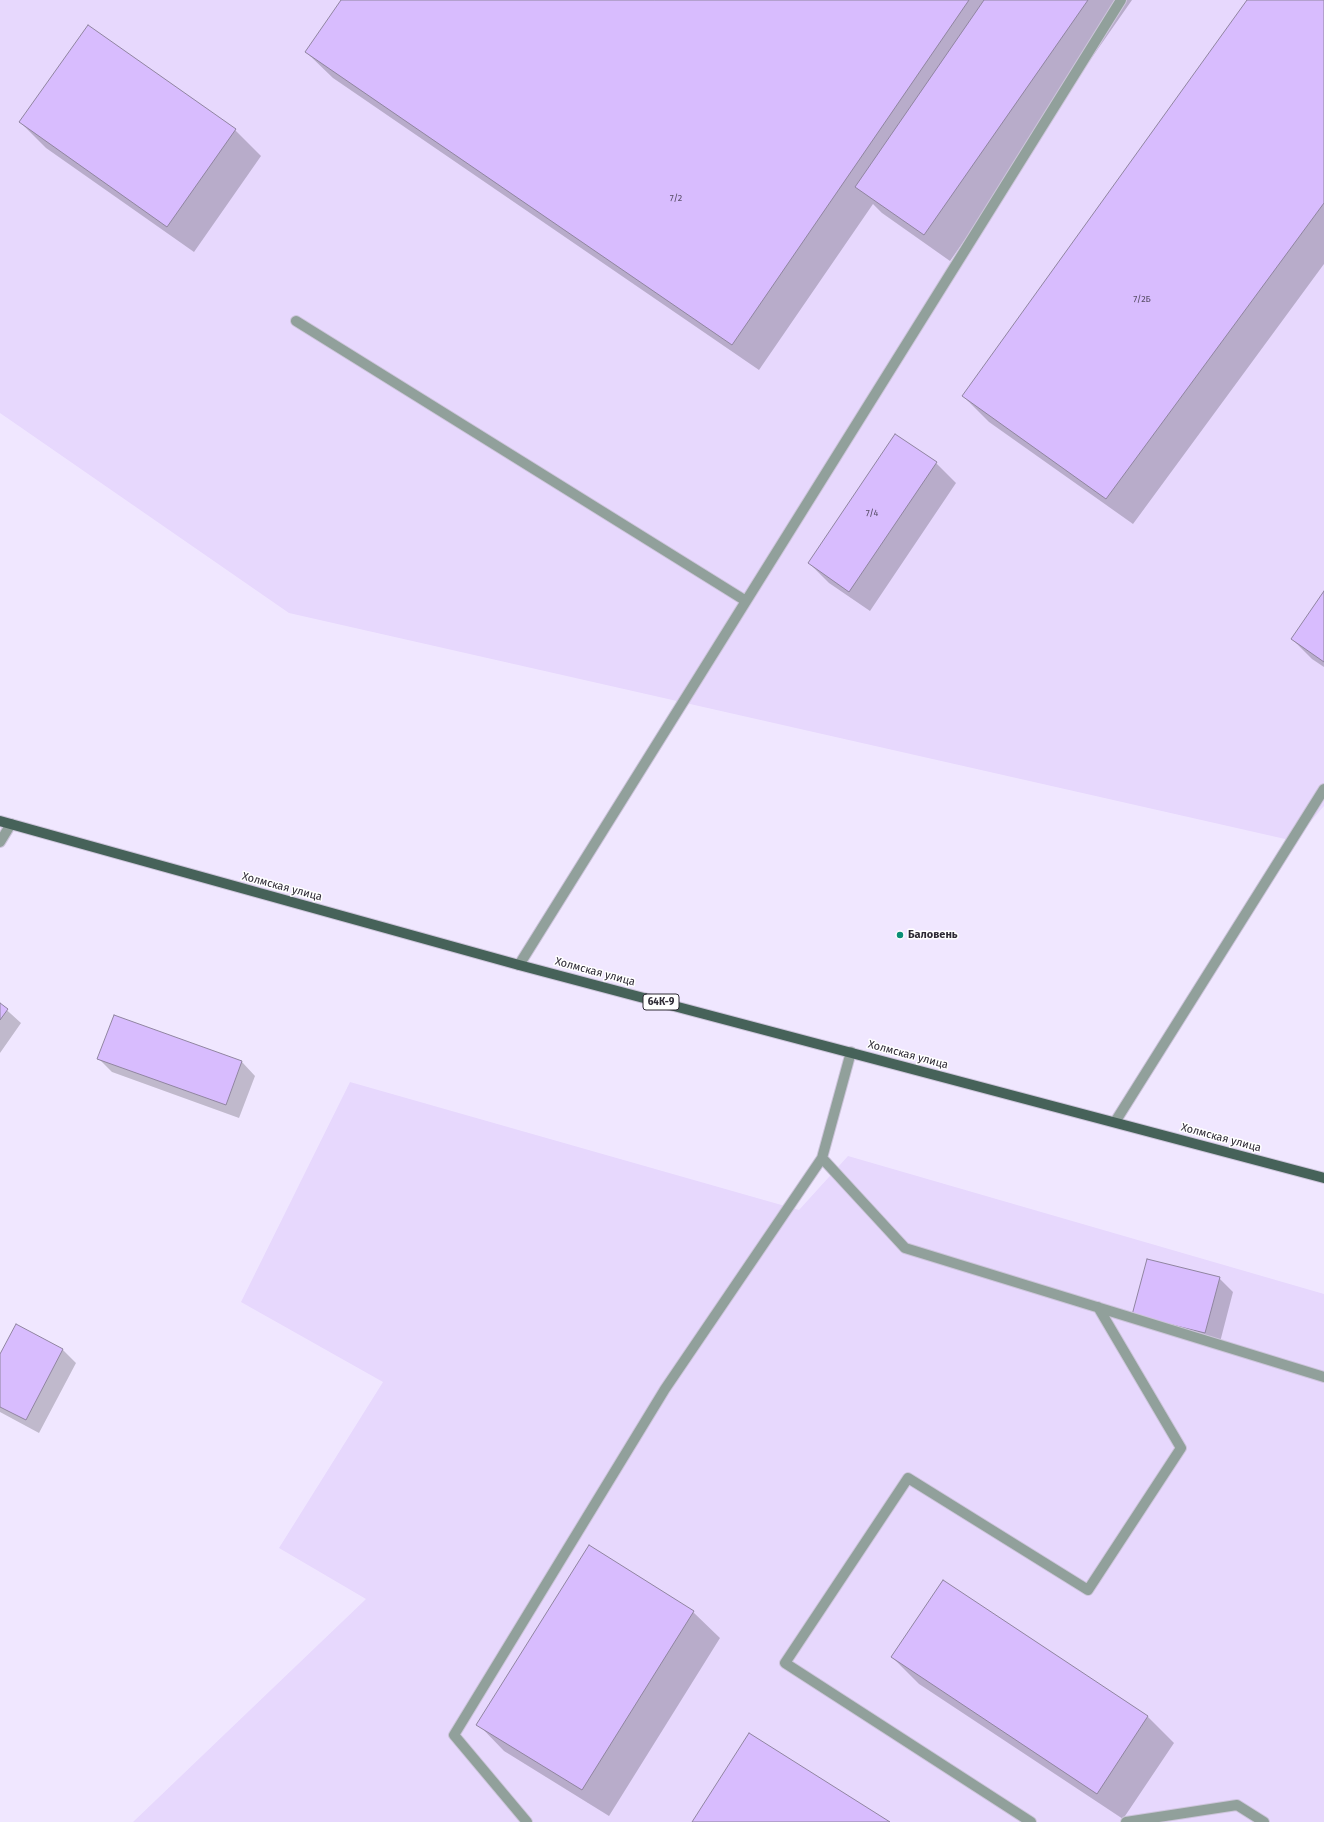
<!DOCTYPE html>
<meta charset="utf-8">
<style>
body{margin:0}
canvas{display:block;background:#f0e7ff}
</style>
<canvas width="1324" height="1822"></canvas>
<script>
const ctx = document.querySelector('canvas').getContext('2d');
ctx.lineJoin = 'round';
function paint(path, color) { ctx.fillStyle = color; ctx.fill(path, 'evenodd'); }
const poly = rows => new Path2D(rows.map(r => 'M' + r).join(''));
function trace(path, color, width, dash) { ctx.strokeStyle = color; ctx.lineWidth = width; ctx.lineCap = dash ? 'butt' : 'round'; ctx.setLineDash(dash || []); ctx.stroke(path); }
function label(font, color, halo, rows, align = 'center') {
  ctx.font = font + ' "Fira Sans",sans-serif'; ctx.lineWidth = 3; ctx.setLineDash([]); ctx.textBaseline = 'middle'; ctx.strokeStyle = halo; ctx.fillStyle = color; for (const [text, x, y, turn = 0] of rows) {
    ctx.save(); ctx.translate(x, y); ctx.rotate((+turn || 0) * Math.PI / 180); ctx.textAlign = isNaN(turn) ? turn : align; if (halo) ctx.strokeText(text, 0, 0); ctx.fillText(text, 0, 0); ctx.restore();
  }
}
const built = poly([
 [0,0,1324,0,1324,806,1294,841,289,613,0,413],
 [350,1082,799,1210,848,1156,1324,1294,1324,1822,133,1822,366,1599,279,1548,383,1382,241,1302]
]);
const shadow = poly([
 [342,0,1132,0,950,261,882,213,873,204,759,370,333,78,306,52],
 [1248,0,1324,0,1324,264,1133,524,989,422,963,396],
 [20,122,235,130,261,156,194,252,46,148],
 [936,463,956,483,870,611,829,583,809,563],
 [1324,593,1324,667,1312,659,1292,639],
 [0,1004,21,1023,0,1053],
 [99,1059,242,1062,255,1076,239,1118,112,1072],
 [1219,1278,1233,1292,1219,1346,1147,1328,1134,1315],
 [62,1349,76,1363,39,1433,0,1412,0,1356],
 [943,1581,1148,1717,1174,1743,1123,1819,919,1684,892,1657],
 [693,1612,720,1638,609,1816,504,1751,478,1724]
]);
const building = poly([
 [341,0,969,0,732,345,305,52,341,0],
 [984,0,1088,0,924,235,855,187,984,0],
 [1247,0,1324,0,1324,203,1106,499,962,396,1247,0],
 [88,25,236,129,167,227,19,122,88,25],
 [895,434,937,462,849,592,808,563,895,434],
 [1324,591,1324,662,1291,639,1324,591],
 [0,1003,8,1009,0,1020,0,1003],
 [114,1015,242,1061,226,1105,97,1059,114,1015],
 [1147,1259,1220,1277,1205,1333,1132,1315,1147,1259],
 [16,1324,63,1349,26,1420,0,1407,0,1354,16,1324],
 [589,1545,694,1611,582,1790,476,1725,589,1545],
 [943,1580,1148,1716,1097,1794,891,1657,943,1580],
 [749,1733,890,1822,692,1822,749,1733]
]);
const minor = poly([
 [296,321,746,601],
 [0,842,11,824],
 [519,965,1121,0],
 [1115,1122,1324,789],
 [822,1158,851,1052],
 [527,1822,454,1735,665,1389,822,1158,905,1248,1324,1377],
 [1031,1822,785,1663,908,1478,1088,1590,1181,1448,1098,1307],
 [1126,1822,1237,1805,1264,1822]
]);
const major = poly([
 [0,821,519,965,1324,1178]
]);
const markers = [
 [900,935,4,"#0b8f76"]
];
const numberNames = [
 ["7/2",676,198],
 ["7/2Б",1142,299],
 ["7/4",872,513]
];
const shields = [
 [661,1002,36]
];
const shieldNames = [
 ["64К-9",661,1002]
];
const streetNames = [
 ["Холмская улица",282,887,15],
 ["Холмская улица",595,972,15],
 ["Холмская улица",908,1055,15],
 ["Холмская улица",1221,1138,15]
];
const poiNames = [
 ["Баловень",908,935]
];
paint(built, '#e7d8fd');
paint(shadow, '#0003');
paint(building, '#d8bcfe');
trace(building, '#9085a0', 1);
trace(minor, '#cdc5db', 12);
trace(major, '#cdc5db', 12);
trace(minor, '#91a09b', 10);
trace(major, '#466259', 10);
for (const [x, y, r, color] of markers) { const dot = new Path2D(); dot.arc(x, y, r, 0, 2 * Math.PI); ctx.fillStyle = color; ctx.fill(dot); trace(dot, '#fff', 1.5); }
label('9px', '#584e67', null, numberNames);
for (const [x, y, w] of shields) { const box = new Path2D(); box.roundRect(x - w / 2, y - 8, w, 16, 3); ctx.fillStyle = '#fff'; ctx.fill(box); trace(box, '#2e2a35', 1); }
label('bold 10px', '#2e2a35', null, shieldNames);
label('11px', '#2e2a35', '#fff', streetNames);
label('bold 11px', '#2e2a35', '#fff', poiNames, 'left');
</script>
